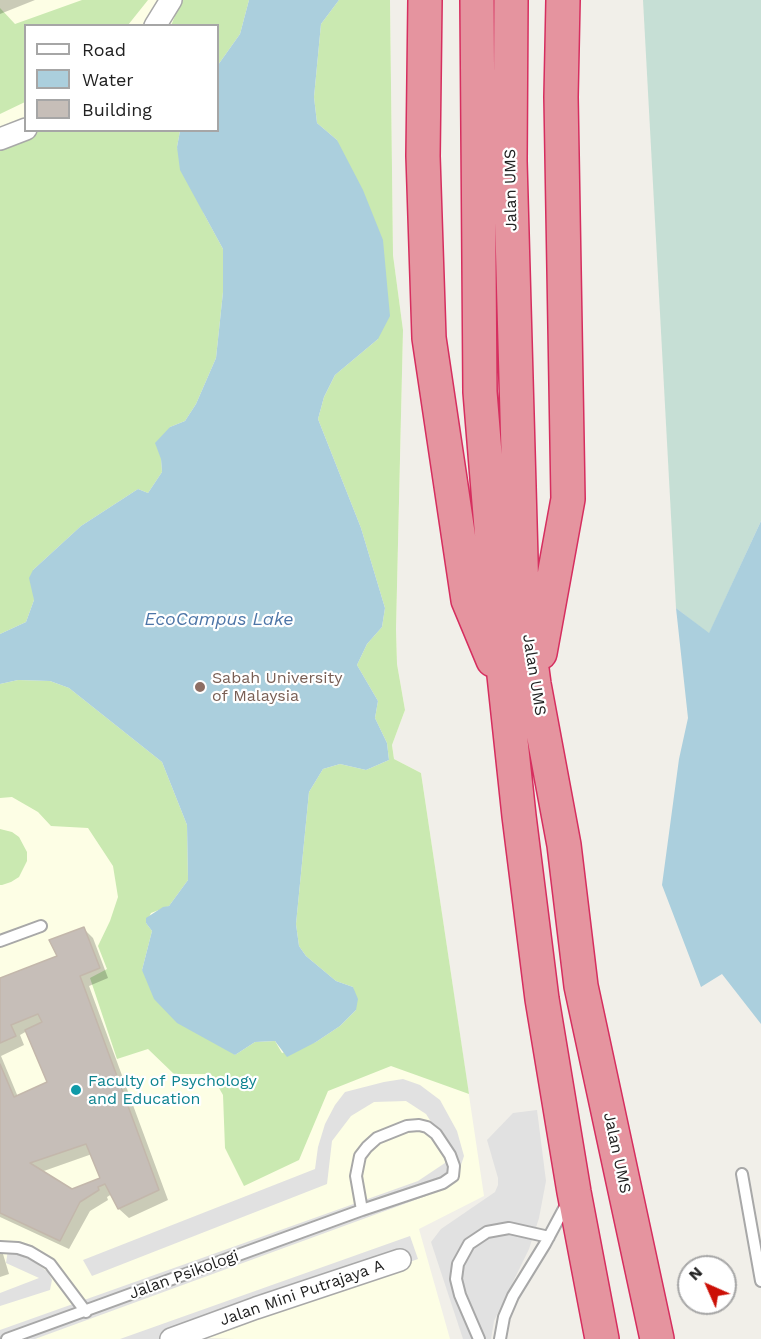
<!DOCTYPE html>
<style>
body{margin:0}
#map{position:relative;width:761px;height:1339px;overflow:hidden;background:#f1efe9;font-family:"Work Sans",sans-serif}
canvas{display:block}
.legend{position:absolute;left:24px;top:24px;width:195px;height:108px;box-sizing:border-box;background:#fff;border:2px solid #a6a6a6;margin:0;padding:8px 10px;list-style:none;font-size:18px;color:#212121}
.legend li{display:flex;align-items:center;gap:12px;height:30px}
.legend b{width:30px;border:2px solid #a6a6a6}
.north{position:absolute;left:677px;top:1255px;width:60px;height:60px;box-sizing:border-box;background:#fff;border:2px solid #a6a6a6;border-radius:50%;rotate:315deg;font-size:16px;font-weight:700;line-height:24px;text-align:center;color:#212121}
.north::after{content:'';display:block;margin:auto;width:21px;height:27px;background:#cc1006;clip-path:polygon(50% 0,100% 100%,50% 72%,0 100%)}
</style>
<div id="map">
<canvas width="761" height="1339"></canvas>
<ul class="legend">
<li><b style="height:8px;background:#fff"></b>Road</li>
<li><b style="height:16px;background:#abcfdd"></b>Water</li>
<li><b style="height:16px;background:#c6beb8"></b>Building</li>
</ul>
<div class="north">N</div>
</div>
<script>
const ctx = document.querySelector('canvas').getContext('2d');
ctx.lineJoin = 'round';
function paint(path, color) { ctx.fillStyle = color; ctx.fill(path, 'evenodd'); }
const poly = rows => new Path2D(rows.map(r => 'M' + r).join(''));
function trace(path, color, width, dash) { ctx.strokeStyle = color; ctx.lineWidth = width; ctx.lineCap = dash ? 'butt' : 'round'; ctx.setLineDash(dash || []); ctx.stroke(path); }
function label(font, color, halo, rows, align = 'center') {
  ctx.font = font + ' "Work Sans",sans-serif'; ctx.lineWidth = 4.5; ctx.setLineDash([]); ctx.textBaseline = 'middle'; ctx.strokeStyle = halo; ctx.fillStyle = color; for (const [text, x, y, turn = 0] of rows) {
    ctx.save(); ctx.translate(x, y); ctx.rotate((+turn || 0) * Math.PI / 180); ctx.textAlign = isNaN(turn) ? turn : align; if (halo) ctx.strokeText(text, 0, 0); ctx.fillText(text, 0, 0); ctx.restore();
  }
}
const education = poly([
 [0,0,390,0,393,255,403,330,396,629,397,664,405,710,392,745,394,759,421,773,484,1196,419,1229,450,1339,0,1339],
 [26,26,218,26,218,130,26,130]
]);
const grass = poly([
 [82,0,148,0,128,25,26,26,25,102,0,114,0,8,15,24],
 [181,0,249,0,240,34,218,65,218,26,171,26],
 [339,0,390,0,393,255,403,330,396,629,397,664,405,710,392,745,394,759,421,773,469,1094,391,1066,328,1091,299,1160,244,1186,225,1148,223,1095,211,1074,174,1074,148,1049,117,1059,90,978,107,969,98,946,110,921,118,897,113,866,88,828,51,826,38,812,12,797,0,798,0,684,18,680,50,681,69,688,162,762,187,825,188,880,169,906,151,913,146,923,152,931,142,970,235,1055,255,1042,275,1041,282,1053,316,1042,340,1026,356,1010,353,987,336,981,306,956,299,946,296,924,309,792,323,769,340,764,366,770,389,760,387,743,375,718,378,701,357,665,367,644,382,627,385,608,361,528,318,419,324,397,335,375,378,339,337,140,317,123,314,97,321,24],
 [38,131,180,131,177,147,204,214,223,249,223,292,216,358,196,404,185,421,170,427,161,459,162,472,148,493,138,489,81,526,33,570,34,600,26,622,0,634,0,146],
 [0,829,12,832,19,837,27,852,27,861,19,877,11,882,2,885,0,885]
]);
const wetland = poly([
 [643,0,761,0,761,521,709,634,676,608]
]);
const parking = poly([
 [403,1079,420,1085,440,1100,457,1131,464,1156,456,1180,426,1196,35,1339,0,1339,0,1330,418,1181,445,1163,445,1143,426,1114,406,1101,374,1102,351,1116,332,1141,327,1184,92,1276,83,1260,315,1169,318,1147,325,1124,335,1105,345,1092,384,1082],
 [537,1110,546,1181,539,1218,529,1249,494,1321,491,1339,463,1339,431,1242,441,1229,495,1192,498,1185,498,1178,487,1140,513,1113],
 [410,1236,418,1259,195,1338,235,1339,120,1339],
 [8,1250,33,1261,48,1272,52,1280,50,1290,0,1306,0,1293,39,1278,6,1263]
]);
const water = poly([
 [249,0,339,0,321,24,314,97,317,123,337,140,363,190,383,240,390,316,378,339,335,375,324,397,318,419,361,528,385,608,382,627,367,644,357,665,378,701,375,718,387,743,389,760,366,770,340,764,323,769,309,792,296,924,299,946,306,956,336,981,353,987,358,999,356,1010,340,1026,316,1042,287,1057,275,1041,255,1042,235,1055,177,1023,154,999,142,970,152,931,146,923,146,918,163,907,169,906,188,880,187,825,162,762,69,688,50,681,18,680,0,684,0,634,26,622,34,600,29,578,33,570,81,526,138,489,148,493,162,472,161,459,155,443,170,427,185,421,196,404,216,358,223,292,223,249,180,170,177,147,180,131,218,130,218,65,240,34],
 [761,521,761,1024,722,974,701,987,662,885,679,759,688,718,676,608,709,633]
]);
const shadow = poly([
 [0,0,35,0,0,14],
 [84,929,93,938,108,978,89,986,168,1200,129,1218,119,1209,112,1194,107,1197,108,1200,90,1211,69,1249,0,1217,0,980,59,957],
 [27,1031,49,1083,18,1097,1,1056,24,1045,20,1035],
 [92,1154,102,1179,72,1190,41,1172],
 [0,1244,9,1274,0,1277]
]);
const building = poly([
 [84,927,100,968,80,976,159,1190,118,1209,105,1184,98,1187,99,1190,80,1202,60,1241,0,1213,0,1064,14,1097,47,1082,25,1030,42,1022,38,1014,11,1025,16,1036,0,1043,0,978,57,956,49,940,84,927],
 [86,1144,100,1178,72,1189,30,1163,86,1144]
]);
const lane = poly([
 [0,941,41,926],
 [742,1174,761,1281],
 [0,1247,18,1248,30,1252,50,1264,86,1312],
 [7,1339,362,1210,443,1183,453,1176,454,1166,450,1155,436,1134,427,1127,419,1125,407,1126,377,1138,367,1147,360,1156,356,1176,362,1210],
 [479,1339,460,1295,456,1279,458,1264,469,1244,487,1232,509,1228,549,1237],
 [500,1339,504,1317,513,1296,545,1244,567,1203]
]);
const street = poly([
 [155,26,171,0],
 [0,139,26,129],
 [171,1339,256,1308,400,1260]
]);
const highway = poly([
 [425,0,423,156,429,338,468,600,493,660],
 [477,0,480,392,500,638,519,816,542,999,574,1192,602,1339],
 [511,0,510,161,522,595,534,684,564,845,581,986,657,1339],
 [540,653,568,499,561,97,563,0]
]);
const markers = [
 [200,687,6,"#8d6e63"],
 [76,1090,6,"#0f9aa8"]
];
const streetNames = [
 ["Jalan UMS",511,190,-91],
 ["Jalan UMS",534,675,81],
 ["Jalan UMS",617,1153,78],
 ["Jalan Psikologi",184,1275,-20],
 ["Jalan Mini Putrajaya A",302,1293,-19]
];
const educationNames = [
 ["Sabah University",212,678],
 ["of Malaysia",212,696]
];
const cultureNames = [
 ["Faculty of Psychology",88,1081],
 ["and Education",88,1099]
];
const waterNames = [
 ["EcoCampus Lake",219,620]
];
paint(education, '#fdfee5');
paint(grass, '#cae9b1');
paint(wetland, '#c6dfd5');
paint(parking, '#e1e1e1');
paint(water, '#abcfdd');
paint(shadow, '#0003');
paint(building, '#c6beb8');
trace(building, '#c3b7ab', 1.5);
trace(lane, '#a8a8a8', 14);
trace(street, '#a8a8a8', 24);
trace(highway, '#d62e5f', 36);
trace(lane, '#fff', 10);
trace(street, '#fff', 21);
trace(highway, '#e5949f', 33);
for (const [x, y, r, color] of markers) { const dot = new Path2D(); dot.arc(x, y, r, 0, 2 * Math.PI); ctx.fillStyle = color; ctx.fill(dot); trace(dot, '#fff', 2); }
label('16px', '#212121', '#fff', streetNames);
label('16px', '#785e54', '#fff', educationNames, 'left');
label('16px', '#0d838f', '#fff', cultureNames, 'left');
label('italic 18px', '#4c75a7', '#fff', waterNames);
</script>
